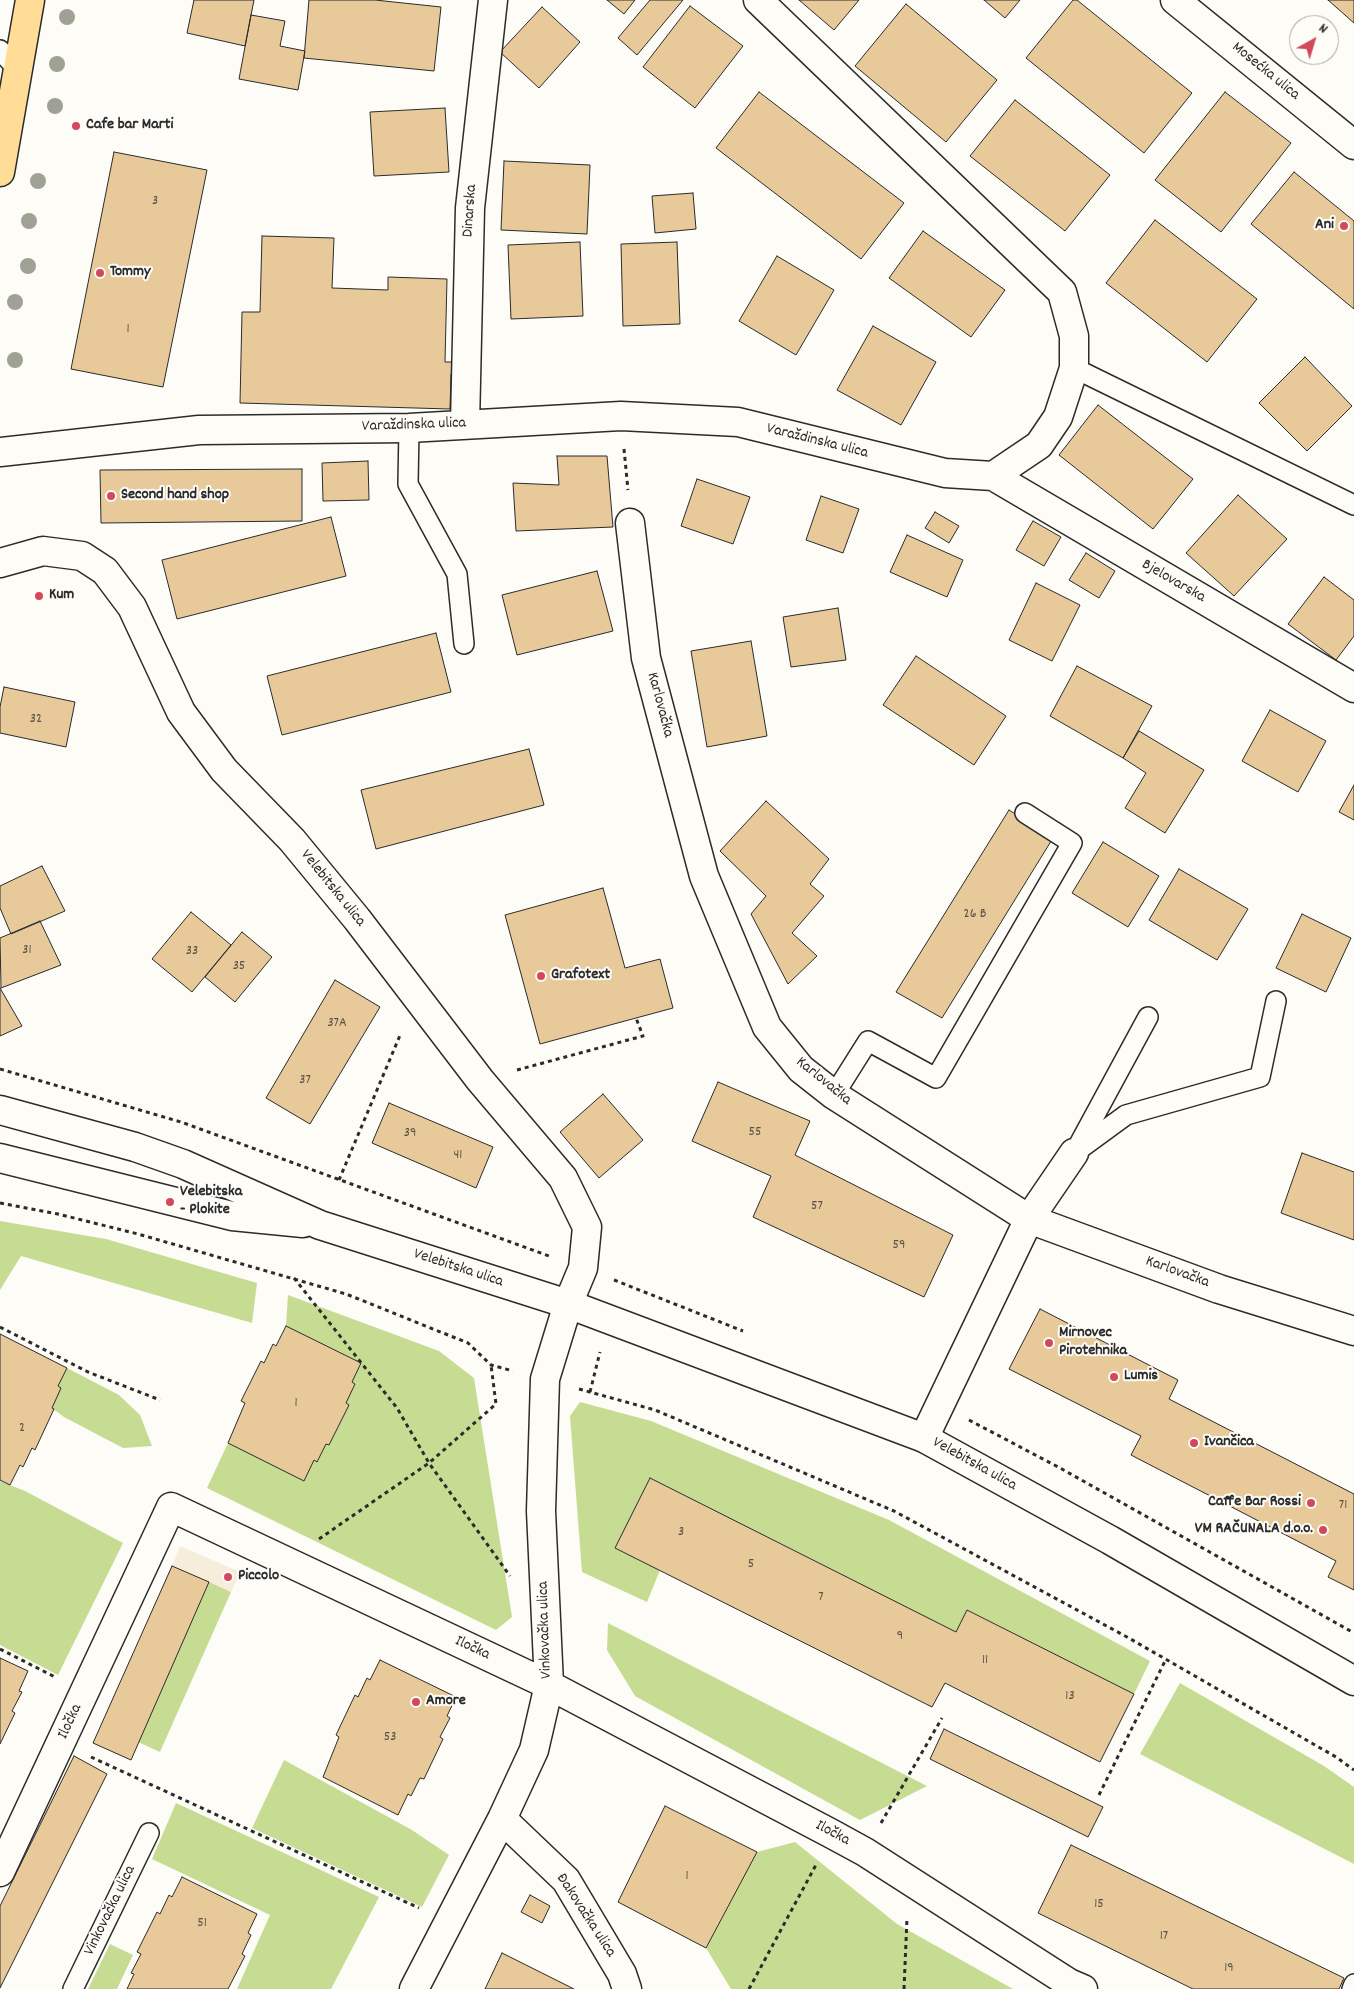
<!DOCTYPE html>
<meta charset="utf-8">
<style>
body{margin:0}
#map{position:relative;width:1354px;height:1989px;overflow:hidden;background:#fdfcf7;font-family:Dekko,sans-serif}
canvas{display:block}
.north{position:absolute;left:1289px;top:15px;width:50px;height:50px;box-sizing:border-box;background:#fdfcf7;border:1px solid #a9a8a5;border-radius:50%;rotate:39deg;font-size:14px;font-weight:700;line-height:20px;text-align:center;color:#2b2b2b}
.north::after{content:'';display:block;margin:auto;width:18px;height:22px;background:#d1495b;clip-path:polygon(50% 0,100% 100%,50% 72%,0 100%)}
</style>
<div id="map">
<canvas width="1354" height="1989"></canvas>
<div class="north">N</div>
</div>
<script>
const ctx = document.querySelector('canvas').getContext('2d');
ctx.lineJoin = 'round';
function paint(path, color) { ctx.fillStyle = color; ctx.fill(path, 'evenodd'); }
const poly = rows => new Path2D(rows.map(r => 'M' + r).join(''));
function trace(path, color, width, dash) { ctx.strokeStyle = color; ctx.lineWidth = width; ctx.lineCap = dash ? 'butt' : 'round'; ctx.setLineDash(dash || []); ctx.stroke(path); }
function label(font, color, halo, rows, align = 'center') {
  ctx.font = font + ' Dekko,sans-serif'; ctx.lineWidth = 4; ctx.setLineDash([]); ctx.textBaseline = 'middle'; ctx.strokeStyle = halo; ctx.fillStyle = color; for (const [text, x, y, turn = 0] of rows) {
    ctx.save(); ctx.translate(x, y); ctx.rotate((+turn || 0) * Math.PI / 180); ctx.textAlign = isNaN(turn) ? turn : align; if (halo) ctx.strokeText(text, 0, 0); ctx.fillText(text, 0, 0); ctx.restore();
  }
}
const built = poly([
 [180,1546,240,1572,231,1592,172,1566]
]);
const green = poly([
 [0,1221,106,1239,257,1283,252,1323,21,1256,0,1290],
 [288,1295,439,1351,474,1378,512,1617,496,1630,207,1488,228,1443,304,1481,314,1460,317,1462,326,1444,329,1445,349,1405,346,1403,355,1384,352,1382,361,1363,286,1326],
 [67,1368,119,1395,140,1415,152,1446,123,1448,64,1417,52,1408,58,1386],
 [580,1402,651,1421,889,1520,1150,1661,1134,1694,968,1610,956,1632,650,1478,615,1548,660,1570,647,1602,582,1572,570,1416],
 [0,1481,25,1491,123,1543,58,1675,0,1645],
 [209,1582,231,1592,160,1752,138,1742],
 [608,1623,927,1786,860,1820,635,1696,607,1650],
 [1180,1683,1324,1766,1354,1787,1354,1864,1140,1754],
 [284,1760,412,1830,449,1855,422,1907,252,1828],
 [176,1803,379,1897,331,1989,237,1989,270,1915,152,1859],
 [795,1842,897,1924,1013,1989,731,1989,706,1948,757,1852],
 [110,1944,133,1955,117,1989,88,1989]
]);
const building = poly([
 [194,0,254,0,245,46,187,33,194,0],
 [309,0,375,0,441,7,434,71,304,58,309,0],
 [607,0,635,0,624,14,607,0],
 [650,0,683,0,637,55,618,38,650,0],
 [799,0,859,0,834,30,799,0],
 [984,0,1020,0,1005,18,984,0],
 [1073,0,1077,0,1192,93,1144,153,1026,58,1073,0],
 [1328,0,1354,0,1354,23,1328,0],
 [906,4,997,80,946,142,855,66,906,4],
 [690,6,743,46,695,108,643,67,690,6],
 [542,7,580,42,539,88,500,52,542,7],
 [251,15,285,21,280,46,305,51,298,90,239,79,251,15],
 [759,92,904,203,861,259,716,148,759,92],
 [1225,92,1291,143,1221,232,1155,180,1225,92],
 [1015,100,1110,175,1065,231,970,156,1015,100],
 [445,108,449,172,374,176,370,112,445,108],
 [114,152,207,170,163,387,71,369,114,152],
 [504,161,590,165,587,234,501,230,504,161],
 [1294,172,1354,221,1354,309,1251,224,1294,172],
 [693,193,696,229,655,233,652,196,693,193],
 [1155,220,1257,299,1207,362,1106,283,1155,220],
 [923,231,1005,290,971,337,889,278,923,231],
 [262,236,334,238,332,288,388,290,388,277,447,279,445,362,460,362,460,374,451,374,450,409,240,403,242,312,260,312,262,236],
 [580,242,583,316,511,319,508,245,580,242],
 [677,242,680,324,623,326,621,244,677,242],
 [777,256,834,290,796,355,739,321,777,256],
 [873,326,936,362,901,425,837,390,873,326],
 [1305,357,1352,406,1307,451,1259,403,1305,357],
 [1098,405,1193,479,1153,529,1059,455,1098,405],
 [557,456,607,456,613,527,516,531,513,483,559,485,557,456],
 [368,461,369,500,323,501,322,463,368,461],
 [302,469,302,521,101,523,100,470,302,469],
 [697,479,750,497,733,544,681,526,697,479],
 [1238,495,1287,539,1234,596,1186,553,1238,495],
 [821,496,859,509,843,553,806,540,821,496],
 [935,512,959,526,949,543,925,528,935,512],
 [331,517,346,576,177,619,162,560,331,517],
 [1033,521,1061,537,1044,566,1016,550,1033,521],
 [907,535,963,560,947,597,890,572,907,535],
 [1086,553,1115,571,1099,598,1069,580,1086,553],
 [597,571,613,631,517,655,502,595,597,571],
 [1324,577,1354,600,1354,636,1336,660,1288,624,1324,577],
 [1036,583,1080,605,1052,661,1009,640,1036,583],
 [838,608,846,660,791,667,783,617,838,608],
 [436,633,451,692,282,735,267,676,436,633],
 [751,641,767,736,707,747,691,651,751,641],
 [916,656,1006,716,974,765,883,705,916,656],
 [1077,666,1152,706,1123,758,1050,716,1077,666],
 [4,687,75,702,66,747,0,733,0,707,4,687],
 [1270,710,1326,741,1298,792,1242,761,1270,710],
 [1139,731,1204,770,1165,833,1125,808,1146,773,1123,758,1139,731],
 [529,749,544,805,376,849,361,790,529,749],
 [1354,785,1354,820,1339,812,1354,785],
 [766,801,829,859,810,884,824,896,792,933,817,956,788,984,751,914,766,896,720,851,766,801],
 [1009,810,1053,838,942,1018,896,992,1009,810],
 [1103,842,1159,876,1128,927,1072,893,1103,842],
 [42,866,65,911,11,934,0,908,0,886,42,866],
 [1179,869,1248,909,1217,960,1149,920,1179,869],
 [603,888,625,968,660,959,673,1008,540,1044,505,915,603,888],
 [191,912,231,945,192,992,152,959,191,912],
 [1302,914,1351,938,1326,992,1276,968,1302,914],
 [40,921,61,965,1,988,0,938,40,921],
 [242,932,272,957,235,1002,205,977,242,932],
 [335,980,380,1007,310,1124,266,1098,335,980],
 [0,988,22,1026,0,1036,0,988],
 [718,1082,810,1121,795,1155,953,1235,924,1297,753,1217,771,1176,692,1141,718,1082],
 [603,1094,643,1140,599,1178,560,1132,603,1094],
 [389,1103,493,1147,476,1188,372,1143,389,1103],
 [1302,1153,1354,1172,1354,1240,1281,1213,1302,1153],
 [1040,1309,1178,1380,1169,1399,1354,1494,1354,1590,1328,1577,1336,1561,1131,1455,1141,1436,1009,1369,1040,1309],
 [286,1326,361,1363,352,1382,355,1384,346,1403,349,1405,329,1445,326,1444,317,1462,314,1460,304,1481,228,1443,245,1403,241,1401,261,1361,264,1363,273,1344,276,1346,286,1326],
 [0,1334,67,1368,58,1386,61,1388,52,1408,54,1409,35,1450,32,1448,23,1467,20,1465,10,1485,0,1480,0,1334],
 [650,1478,956,1632,967,1610,1134,1694,1100,1762,945,1683,932,1707,615,1548,650,1478],
 [172,1566,209,1582,131,1760,93,1743,172,1566],
 [0,1658,28,1671,19,1691,22,1692,12,1711,15,1713,0,1744,0,1658],
 [380,1660,456,1697,447,1716,450,1718,440,1737,443,1739,424,1779,420,1778,411,1796,408,1794,398,1815,323,1777,339,1737,336,1735,355,1695,358,1697,367,1678,370,1680,380,1660],
 [944,1729,1103,1807,1088,1837,930,1759,944,1729],
 [74,1756,107,1774,0,1988,0,1906,74,1756],
 [665,1806,757,1852,706,1948,618,1902,665,1806],
 [1071,1845,1344,1978,1339,1989,1193,1989,1038,1913,1071,1845],
 [182,1877,257,1914,248,1933,251,1935,242,1954,245,1956,228,1989,127,1989,134,1974,131,1973,141,1954,137,1952,157,1912,160,1914,169,1895,172,1897,182,1877],
 [530,1895,550,1906,542,1923,521,1912,530,1895],
 [502,1953,574,1989,485,1989,502,1953]
]);
const path = poly([
 [624,449,628,490],
 [0,1069,181,1122,549,1256],
 [517,1070,643,1036,636,1018],
 [339,1180,401,1033],
 [0,1203,58,1214,138,1234,346,1294,468,1343,491,1365,513,1371],
 [294,1278,397,1408,429,1463,510,1576],
 [614,1280,743,1331],
 [0,1327,88,1372,160,1400],
 [579,1389,655,1410,894,1511,1127,1637,1336,1757,1354,1770],
 [590,1392,600,1352],
 [969,1420,1060,1468,1354,1633],
 [319,1539,429,1463,496,1404,491,1365],
 [0,1649,55,1677],
 [91,1757,419,1908],
 [1099,1795,1166,1659],
 [881,1823,942,1718],
 [749,1989,817,1863],
 [904,1989,907,1918]
]);
const lane = poly([
 [0,50,17,69],
 [1074,368,1354,505],
 [409,428,408,484,457,574,464,644],
 [834,1095,868,1041,936,1078,1072,843,1025,813],
 [1077,1148,1148,1017],
 [1074,1153,1126,1115,1260,1077,1276,1001],
 [73,1989,149,1833],
 [1352,1989,1354,1984]
]);
const street = poly([
 [1175,0,1354,145],
 [465,424,470,208,493,0],
 [0,452,199,430,409,428,621,416,738,422,945,473,993,476,1039,445,1058,417,1074,368,1074,336,1062,292,758,0],
 [993,476,1354,688],
 [630,523,646,658,704,876,767,1027,801,1069,834,1095,1029,1219,1219,1289,1354,1331],
 [0,563,43,551,82,556,105,571,132,607,181,712,224,770,292,840,357,919,480,1080,563,1178,587,1227,583,1268,568,1304,545,1379,541,1511,549,1685,534,1750,502,1819,414,1989],
 [924,1438,1029,1219,1074,1153],
 [502,1819,566,1880,622,1974,627,1989],
 [0,1872,171,1507,549,1685,832,1834,865,1852,1069,1983,1083,1989]
]);
const secondary = poly([
 [0,1110,135,1147,183,1164,320,1225,568,1304,924,1438,1110,1540,1354,1681],
 [0,1158,232,1216,303,1223]
]);
const primary = poly([
 [0,172,30,0]
]);
const trees = [
 [67,17],
 [57,64],
 [55,106],
 [38,181],
 [29,221],
 [28,266],
 [15,302],
 [15,360]
];
const markers = [
 [76,126,5,"#d1495b"],
 [1344,226,5,"#d1495b"],
 [100,273,5,"#d1495b"],
 [111,496,5,"#d1495b"],
 [39,596,5,"#d1495b"],
 [541,976,5,"#d1495b"],
 [170,1202,5,"#d1495b"],
 [1049,1343,5,"#d1495b"],
 [1114,1377,5,"#d1495b"],
 [1194,1443,5,"#d1495b"],
 [1311,1503,5,"#d1495b"],
 [1323,1530,5,"#d1495b"],
 [228,1577,5,"#d1495b"],
 [416,1702,5,"#d1495b"]
];
const numberNames = [
 ["3",155,202],
 ["1",128,330],
 ["32",36,720],
 ["26 B",975,915],
 ["31",27,951],
 ["33",192,952],
 ["35",239,967],
 ["37A",337,1024],
 ["37",305,1081],
 ["55",755,1133],
 ["39",410,1134],
 ["41",458,1156],
 ["57",817,1207],
 ["59",899,1246],
 ["1",296,1404],
 ["2",22,1429],
 ["71",1343,1506],
 ["3",681,1533],
 ["5",751,1565],
 ["7",821,1598],
 ["9",900,1637],
 ["11",985,1661],
 ["13",1070,1697],
 ["53",390,1738],
 ["1",687,1877],
 ["15",1099,1905],
 ["51",202,1924],
 ["17",1164,1937],
 ["19",1229,1969]
];
const streetNames = [
 ["Mosećka ulica",1265,72,39],
 ["Dinarska",471,211,-86],
 ["Varaždinska ulica",414,426,-2],
 ["Varaždinska ulica",817,442,14],
 ["Bjelovarska",1173,582,30],
 ["Karlovačka",659,705,75],
 ["Velebitska ulica",332,889,51],
 ["Karlovačka",823,1082,39],
 ["Velebitska ulica",458,1269,18],
 ["Karlovačka",1177,1273,20],
 ["Velebitska ulica",974,1465,29],
 ["Vinkovačka ulica",546,1630,-92],
 ["Iločka",472,1649,25],
 ["Iločka",71,1722,-65],
 ["Iločka",832,1834,28],
 ["Vinkovačka ulica",111,1911,-64],
 ["Đakovačka ulica",585,1916,57]
];
const poiNames = [
 ["Cafe bar Marti",86,126],
 ["Ani",1334,226,"right"],
 ["Tommy",110,273],
 ["Second hand shop",121,496],
 ["Kum",49,596],
 ["Grafotext",551,976],
 ["Velebitska",180,1193],
 ["- Plokite",180,1211],
 ["Mirnovec",1059,1334],
 ["Pirotehnika",1059,1352],
 ["Lumis",1124,1377],
 ["Ivančica",1204,1443],
 ["Caffe Bar Rossi",1301,1503,"right"],
 ["VM RAČUNALA d.o.o.",1313,1530,"right"],
 ["Piccolo",238,1577],
 ["Amore",426,1702]
];
paint(built, '#f6eddb');
paint(green, '#c6dc92');
paint(building, '#e7c99a');
trace(building, '#2b2b2b', 1);
trace(lane, '#2b2b2b', 22);
trace(street, '#2b2b2b', 31);
trace(secondary, '#2b2b2b', 31);
trace(primary, '#2b2b2b', 31);
trace(path, '#2b2b2b', 3, [4, 4]);
trace(lane, '#fdfcf7', 19);
trace(street, '#fdfcf7', 28);
trace(secondary, '#fdfcf7', 28);
trace(primary, '#ffdd96', 28);
ctx.fillStyle = '#9fa195';
for (const [x, y] of trees) { ctx.beginPath(); ctx.arc(x, y, 8, 0, 2 * Math.PI); ctx.fill(); }
for (const [x, y, r, color] of markers) { const dot = new Path2D(); dot.arc(x, y, r, 0, 2 * Math.PI); ctx.fillStyle = color; ctx.fill(dot); trace(dot, '#fdfcf7', 2); }
label('14px', '#5a5247', null, numberNames);
label('16px', '#2b2b2b', '#fdfcf7', streetNames);
label('bold 16px', '#2b2b2b', '#fdfcf7', poiNames, 'left');
</script>
